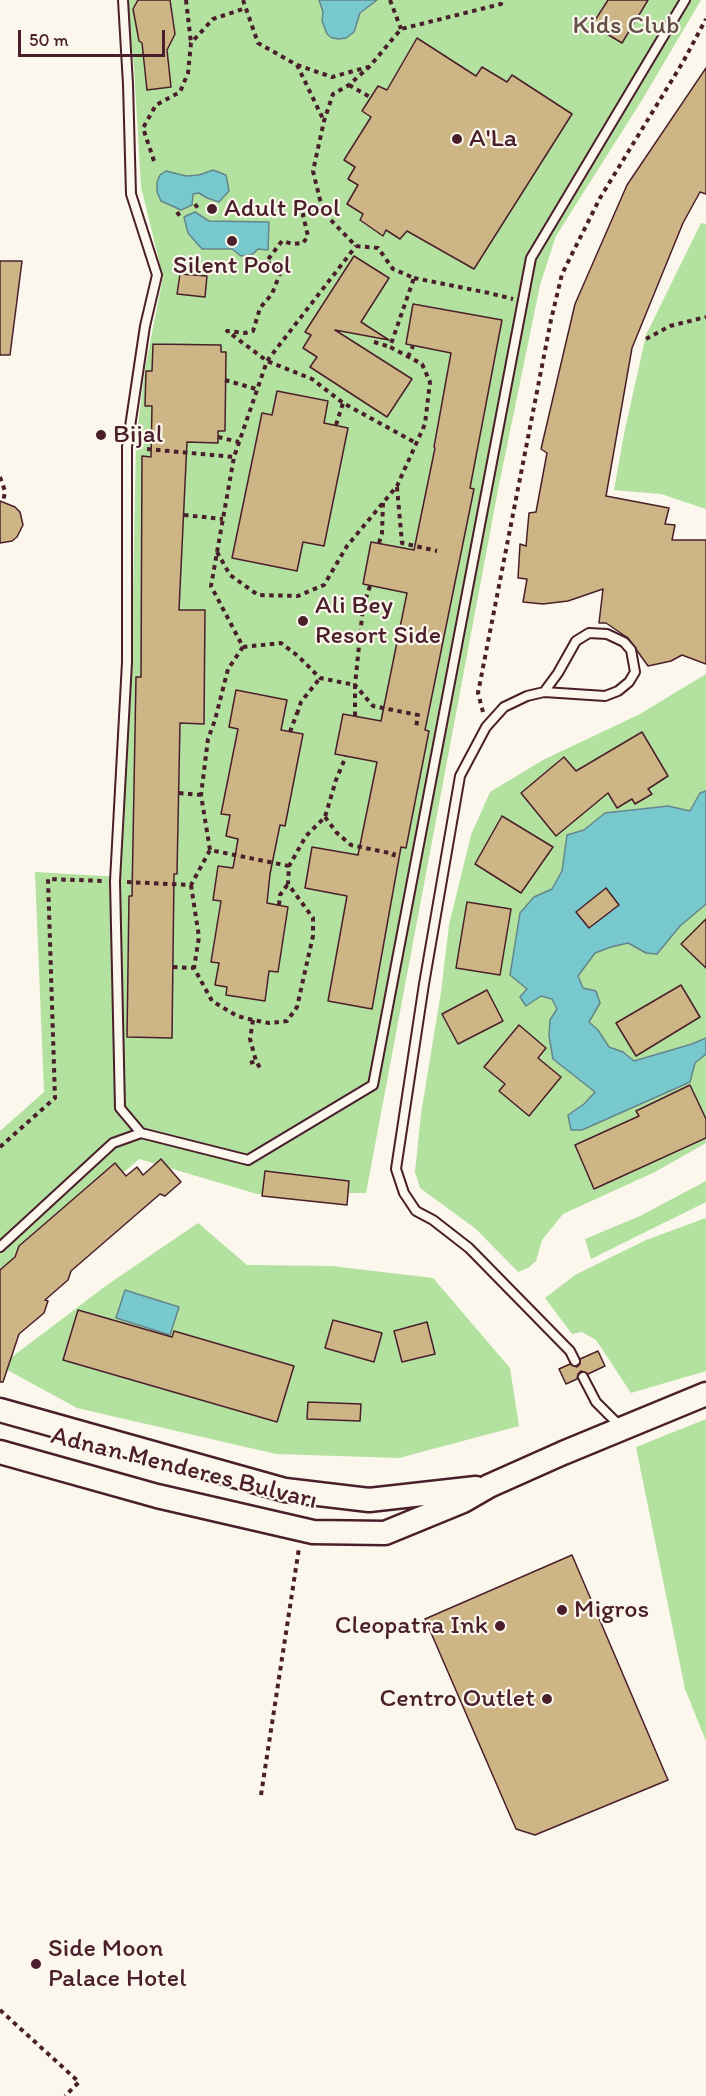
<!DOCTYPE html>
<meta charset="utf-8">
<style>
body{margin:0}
#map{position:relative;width:706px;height:2096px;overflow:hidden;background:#fbf7ec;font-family:Itim,sans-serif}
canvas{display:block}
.scale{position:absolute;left:18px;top:30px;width:147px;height:27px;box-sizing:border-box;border:3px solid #4a1f2b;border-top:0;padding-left:8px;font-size:18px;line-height:21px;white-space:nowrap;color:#4a1f2b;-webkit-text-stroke:4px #fbf7ec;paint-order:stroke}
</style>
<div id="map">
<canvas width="706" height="2096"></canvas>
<div class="scale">50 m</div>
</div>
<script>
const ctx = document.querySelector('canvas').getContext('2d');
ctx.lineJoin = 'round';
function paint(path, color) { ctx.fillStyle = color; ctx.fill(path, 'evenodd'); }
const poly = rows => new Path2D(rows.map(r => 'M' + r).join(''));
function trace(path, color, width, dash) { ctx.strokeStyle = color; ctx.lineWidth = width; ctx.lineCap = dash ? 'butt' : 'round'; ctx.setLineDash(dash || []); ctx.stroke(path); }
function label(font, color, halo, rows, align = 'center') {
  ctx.font = font + ' Itim,sans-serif'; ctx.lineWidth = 4.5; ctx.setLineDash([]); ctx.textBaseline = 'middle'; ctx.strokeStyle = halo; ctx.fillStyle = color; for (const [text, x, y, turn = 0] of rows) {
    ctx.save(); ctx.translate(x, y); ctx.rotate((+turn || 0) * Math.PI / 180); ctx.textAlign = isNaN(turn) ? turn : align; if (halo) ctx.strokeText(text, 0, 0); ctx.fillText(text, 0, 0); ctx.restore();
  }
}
const green = poly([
 [127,0,701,0,642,100,556,236,540,285,498,490,366,1193,257,1194,139,1159,0,1282,0,1131,44,1092,35,872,120,877,133,594,136,442,145,368,163,277,141,187,134,68],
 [701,223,706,224,706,509,661,494,614,490,624,434,646,335],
 [706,674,706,1143,655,1172,563,1214,542,1240,536,1261,528,1268,518,1272,476,1229,420,1188,415,1172,421,1114,441,992,449,925,471,835,490,792,543,760,640,714],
 [706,1181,706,1202,591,1259,585,1239,640,1216],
 [706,1218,706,1371,631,1393,596,1340,582,1332,572,1334,545,1298,575,1275,646,1240],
 [198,1223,247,1265,332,1266,433,1278,510,1368,519,1426,399,1458,276,1454,77,1408,0,1366,107,1285],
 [706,1419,706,1741,685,1689,636,1447]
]);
const water = poly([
 [319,0,377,0,360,13,354,32,346,38,339,39,332,38,327,34,322,21,323,12,319,0],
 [213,170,226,175,229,191,219,202,207,198,199,193,193,194,192,205,181,210,161,201,157,192,157,182,160,175,166,171,186,176,199,175,213,170],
 [195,212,209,221,269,222,268,250,258,249,253,254,241,256,232,249,202,249,188,233,184,217,195,212],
 [706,791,706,904,680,926,657,954,646,953,628,943,611,947,595,953,578,976,583,988,596,991,600,1003,589,1022,598,1030,609,1047,623,1052,634,1061,692,1044,706,1038,706,1054,695,1063,690,1082,582,1130,571,1130,568,1115,584,1104,595,1092,553,1059,549,1036,550,1020,557,1009,552,999,541,996,526,1006,520,997,527,989,510,975,520,913,534,897,552,889,562,871,567,835,584,830,605,813,668,806,690,811,700,793,706,791],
 [125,1290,179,1307,170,1335,116,1318,125,1290]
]);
const building = poly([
 [138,0,170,0,175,34,167,50,171,87,147,90,142,43,139,41,133,9,138,0],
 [608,0,648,0,622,43,592,25,608,0],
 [417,38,476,76,482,67,507,82,512,75,572,114,474,269,407,231,400,239,386,230,383,236,360,220,363,214,347,204,358,185,348,179,355,167,344,160,371,117,362,111,378,86,387,90,417,38],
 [706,68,706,194,700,192,683,223,632,348,606,496,669,508,665,524,675,525,672,540,706,540,706,664,682,655,671,661,648,666,628,638,606,623,599,623,603,589,568,601,543,604,523,602,527,579,518,578,520,544,526,546,529,513,536,512,547,453,541,449,575,304,627,185,706,68],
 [354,256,389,278,361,322,389,340,335,330,412,379,387,417,310,367,317,357,303,348,311,335,305,332,354,256],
 [0,261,22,261,10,355,0,355,0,261],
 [180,274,207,276,205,297,177,294,180,274],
 [413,304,502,320,470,488,474,489,425,730,429,731,406,848,401,847,372,1009,328,1001,347,896,305,888,312,847,358,855,377,762,335,754,343,714,381,721,407,593,363,584,371,542,414,550,435,448,434,447,451,353,406,344,413,304],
 [153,344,221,345,221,352,226,352,225,431,218,431,218,443,187,442,179,610,205,610,204,724,180,723,177,874,174,874,172,1038,127,1037,129,896,132,896,136,677,141,677,142,456,151,457,152,406,145,406,146,371,152,371,153,344],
 [277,391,328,401,324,423,348,428,324,546,303,542,297,571,232,558,262,413,272,415,277,391],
 [0,501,15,507,20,512,23,525,17,537,12,541,0,543,0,501],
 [236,690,287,700,281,730,303,734,285,826,280,825,270,874,267,903,288,907,278,972,269,971,265,1001,226,995,227,987,215,985,219,963,211,962,221,901,213,900,218,866,233,868,238,839,226,836,230,815,221,814,238,729,229,727,236,690],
 [642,732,668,776,648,789,652,794,635,804,632,799,617,808,608,793,556,836,521,793,564,757,576,771,642,732],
 [502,816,553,847,521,893,475,864,502,816],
 [606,888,619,905,589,928,576,912,606,888],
 [467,902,511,909,500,975,456,968,467,902],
 [706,919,706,968,681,944,706,919],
 [681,985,700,1017,636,1056,616,1023,681,985],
 [487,990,503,1021,458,1044,442,1014,487,990],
 [519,1025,546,1048,538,1058,561,1077,529,1116,499,1091,505,1084,484,1067,519,1025],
 [690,1085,706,1119,706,1138,594,1189,575,1145,639,1116,636,1111,690,1085],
 [161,1159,181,1182,165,1196,160,1194,71,1271,68,1280,45,1300,48,1301,44,1313,19,1334,3,1382,0,1382,0,1270,15,1257,19,1246,115,1163,126,1176,137,1167,143,1175,161,1159],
 [265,1171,349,1181,347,1205,262,1196,265,1171],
 [78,1310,172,1337,174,1331,294,1366,277,1422,63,1360,78,1310],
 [333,1320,382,1333,374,1362,325,1348,333,1320],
 [427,1322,435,1354,402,1362,394,1331,427,1322],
 [598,1351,605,1366,588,1374,581,1371,578,1374,577,1379,566,1384,559,1369,570,1364,577,1367,580,1364,580,1359,598,1351],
 [308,1402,361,1404,360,1421,307,1419,308,1402],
 [572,1555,668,1780,535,1835,516,1829,425,1619,572,1555]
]);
const path = poly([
 [186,0,191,43],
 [243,0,258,43,297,65,324,121],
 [390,0,401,29],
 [297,65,332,77,368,67],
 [349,85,370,97],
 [154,161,143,128,156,105,180,92,188,73,191,43,213,19,246,8],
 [195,204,199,210],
 [177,212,181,218],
 [323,212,303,215,308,236,303,243,293,244,282,241,266,262,278,267,281,271,272,294,260,308,253,331,245,333,227,331,267,361,312,379,343,403,416,443],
 [414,278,489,293,513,299],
 [646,339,670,326,706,317],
 [374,342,390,347],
 [408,357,413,346],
 [225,380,256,389],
 [336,425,343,403],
 [218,437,239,442],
 [147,449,234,457],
 [0,477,5,491,3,503],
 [397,487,402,543,437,551],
 [184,515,223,519],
 [379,543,382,533,383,503],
 [217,552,230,575,258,595,298,596,324,585,347,546,397,486,425,424,430,382,422,364,390,347,414,278,393,269,378,248,356,246,323,212,313,171,324,121,333,94,349,85,370,66,401,29,501,4,502,0],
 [370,586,363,607,355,685,373,706,418,715,416,728],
 [243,647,228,669,215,720,208,739,201,795,210,850,289,866],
 [483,712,478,693,551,320,562,274,600,198,683,62,706,19],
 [297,714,301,702,320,678],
 [355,716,355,685,320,678,298,656,281,643,243,647,211,586,234,457,267,361,356,246],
 [290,732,297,713],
 [179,793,201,795],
 [325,817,337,833,351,845,394,854,392,861],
 [127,882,191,885,210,850],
 [191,885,199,937,194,968,212,1001,237,1016,253,1020,269,1023,287,1021,297,1007,313,936,313,918,288,884,289,866,306,836,325,817,336,780,346,756],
 [279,905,280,895,288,884],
 [173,967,194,968],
 [253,1020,250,1039,256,1061,260,1068],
 [250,1063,256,1061],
 [0,1147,55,1098,48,879,104,881],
 [261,1795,299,1548],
 [0,2010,79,2082,65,2096]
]);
const service = poly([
 [123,0,128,84,131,194,157,275,145,326,127,447,127,662,115,881,120,1108,141,1133],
 [544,692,558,673,576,641,589,633,607,634,624,642,631,650,635,672,629,682,618,691,605,696,544,692,527,696,504,707,486,727,460,776,424,984,396,1169,404,1193,416,1211,433,1220,469,1248,570,1351,575,1361],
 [0,1247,113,1143,141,1133,248,1160,373,1085,531,258,685,0],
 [583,1377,596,1402,621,1427]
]);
const secondary = poly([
 [0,1410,285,1490,369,1500,476,1488],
 [0,1452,157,1496,313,1532,385,1533,463,1501,489,1486,563,1453,706,1394]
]);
const markers = [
 [457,139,6,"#4a1f2b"],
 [212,209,6,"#4a1f2b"],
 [232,241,6,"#4a1f2b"],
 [101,435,6,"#4a1f2b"],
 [303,621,6,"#4a1f2b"],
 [562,1610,6,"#4a1f2b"],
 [500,1626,6,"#4a1f2b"],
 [547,1699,6,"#4a1f2b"],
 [36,1964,6,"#4a1f2b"]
];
const parkNames = [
 ["Kids Club",626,26]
];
const poiNames = [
 ["A'La",469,139],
 ["Adult Pool",224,209],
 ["Silent Pool",232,266,"center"],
 ["Bijal",113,435],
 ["Ali Bey",315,606],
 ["Resort Side",315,636],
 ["Migros",574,1610],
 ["Cleopatra Ink",488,1626,"right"],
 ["Centro Outlet",535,1699,"right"],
 ["Side Moon",48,1949],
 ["Palace Hotel",48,1979]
];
const streetNames = [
 ["Adnan Menderes Bulvarı",184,1469,14]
];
paint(green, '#b3e19f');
paint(water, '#77c9cd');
trace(water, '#65858c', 1.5);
paint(building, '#ceb585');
trace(building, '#4a1f2b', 1.5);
trace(service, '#4a1f2b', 12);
trace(secondary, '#4a1f2b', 27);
trace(path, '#4a1f2b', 4, [4.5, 4.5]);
trace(service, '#fbf7ec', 8);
trace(secondary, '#fbf7ec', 22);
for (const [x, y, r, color] of markers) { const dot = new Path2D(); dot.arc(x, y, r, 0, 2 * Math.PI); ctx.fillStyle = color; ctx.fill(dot); trace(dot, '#fbf7ec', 2); }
label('26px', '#645048', '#fbf7ec', parkNames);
label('26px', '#4a1f2b', '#fbf7ec', poiNames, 'left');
label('26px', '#4a1f2b', '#fbf7ec', streetNames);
</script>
